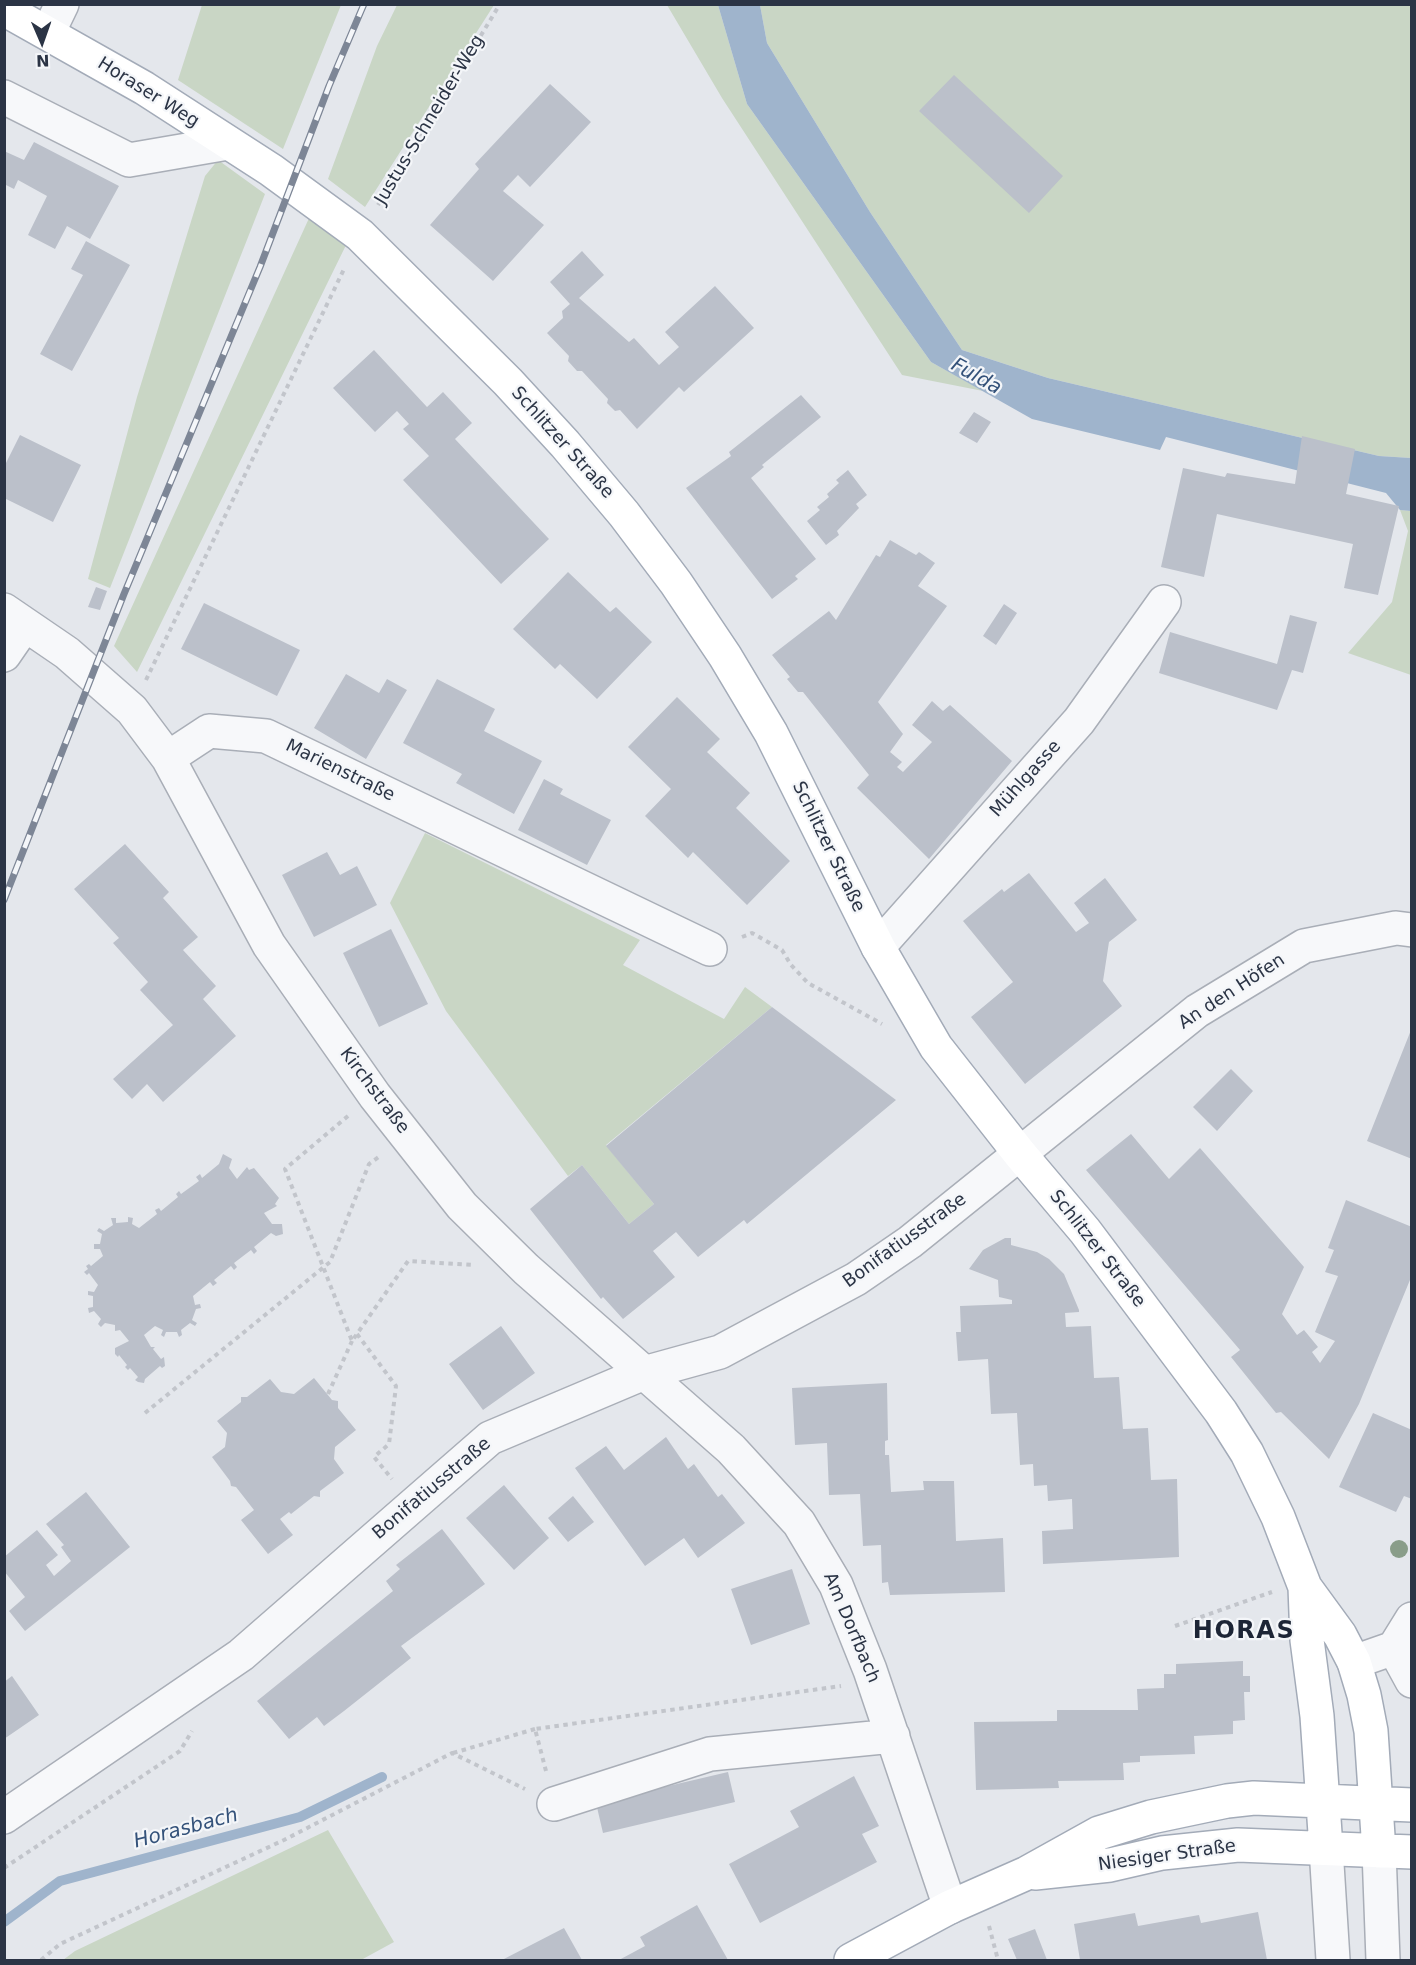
<!DOCTYPE html>
<meta charset="utf-8">
<style>
body{margin:0}
#map{position:relative;width:1416px;height:1965px;overflow:hidden;background:#e4e7ec;font-family:"DejaVu Sans",sans-serif}
canvas{display:block}
.frame{position:absolute;inset:0;border:6px solid #2b3445;pointer-events:none}
.north{position:absolute;left:12px;top:12px;width:60px;height:60px;-webkit-text-stroke:4px #f4f6f9;paint-order:stroke;rotate:178deg;font-size:16px;font-weight:700;line-height:24px;text-align:center;color:#2b3445}
.north::after{content:'';display:block;margin:auto;width:21px;height:27px;background:#2b3445;clip-path:polygon(50% 0,100% 100%,50% 72%,0 100%)}
</style>
<div id="map">
<canvas width="1416" height="1965"></canvas>
<div class="frame"></div>
<div class="north">N</div>
</div>
<script>
const ctx = document.querySelector('canvas').getContext('2d');
ctx.lineJoin = 'round';
function paint(path, color) { ctx.fillStyle = color; ctx.fill(path, 'evenodd'); }
const poly = rows => new Path2D(rows.map(r => 'M' + r).join(''));
function trace(path, color, width, dash) { ctx.strokeStyle = color; ctx.lineWidth = width; ctx.lineCap = dash ? 'butt' : 'round'; ctx.setLineDash(dash || []); ctx.stroke(path); }
function label(font, color, halo, rows, align = 'center') {
  ctx.font = font + ' "DejaVu Sans",sans-serif'; ctx.lineWidth = 4.5; ctx.setLineDash([]); ctx.textBaseline = 'middle'; ctx.strokeStyle = halo; ctx.fillStyle = color; for (const [text, x, y, turn = 0] of rows) {
    ctx.save(); ctx.translate(x, y); ctx.rotate((+turn || 0) * Math.PI / 180); ctx.textAlign = isNaN(turn) ? turn : align; if (halo) ctx.strokeText(text, 0, 0); ctx.fillText(text, 0, 0); ctx.restore();
  }
}
const green = poly([
 [202,5,341,5,283,149,178,80],
 [397,5,494,5,365,207,328,179,377,46],
 [667,5,718,5,747,104,931,362,983,391,902,375,722,98],
 [760,5,1411,5,1411,458,1379,456,1048,378,962,350,870,212,767,43],
 [218,160,265,194,110,588,88,579,137,397,205,176],
 [310,216,348,241,137,672,114,646],
 [1400,510,1411,511,1411,675,1348,653,1392,602,1408,531],
 [425,833,640,940,623,965,724,1019,745,987,772,1007,606,1145,654,1204,629,1224,582,1165,568,1176,446,1011,390,903],
 [328,1830,394,1942,361,1960,63,1960,75,1951]
]);
const water = poly([
 [718,5,760,5,767,43,870,212,962,350,1048,378,1379,456,1411,458,1411,511,1400,510,1386,493,1166,437,1160,450,1032,419,931,362,747,104]
]);
const stream = poly([
 [4,1922,60,1881,300,1817,382,1777]
]);
const building = poly([
 [954,75,1063,176,1029,213,919,111],
 [550,84,591,122,530,187,518,175,503,191,544,225,493,281,430,225,479,169,475,164],
 [34,142,119,186,90,239,67,226,55,249,28,235,47,196,18,180,14,189,4,184,4,151,24,160],
 [86,241,130,265,72,371,40,354,83,275,71,269],
 [582,251,604,275,579,298,629,342,634,338,659,365,679,347,665,332,715,286,754,328,684,392,679,387,637,429,620,410,615,411,607,403,608,399,582,371,577,371,568,361,569,356,547,333,563,318,562,311,570,304,550,282],
 [374,350,427,407,443,392,472,423,455,439,549,539,501,584,403,480,429,456,403,429,409,424,397,411,375,432,333,388],
 [801,395,821,417,762,465,764,467,751,478,816,559,795,576,798,579,772,599,686,488,731,456,729,452],
 [974,412,991,422,977,443,959,433],
 [20,435,81,465,53,522,4,498,4,467],
 [1302,436,1355,449,1346,494,1399,506,1378,595,1344,588,1353,544,1217,514,1204,577,1161,567,1183,468,1225,477,1227,473,1295,484],
 [848,470,867,495,856,504,859,508,837,531,839,535,826,545,807,521,820,510,817,507,829,497,827,494,839,483,836,480],
 [890,540,916,555,919,552,935,563,918,586,947,606,878,702,903,734,890,752,902,762,897,767,903,772,932,742,912,725,932,701,943,711,950,705,1012,761,929,859,857,788,869,775,803,692,798,692,787,679,790,677,772,655,829,611,836,620,876,555,880,557],
 [568,572,610,612,616,607,652,642,597,699,560,664,555,669,513,629],
 [96,587,107,591,100,610,88,607],
 [204,603,300,650,277,696,181,649],
 [1004,604,1017,613,996,645,983,636],
 [1290,615,1317,622,1303,673,1292,670,1277,710,1159,673,1170,632,1277,664],
 [346,674,379,693,387,679,407,690,366,759,314,728],
 [437,679,495,709,484,731,542,761,514,814,456,783,462,774,403,743],
 [677,697,720,739,707,752,750,793,736,808,790,861,747,905,693,852,688,858,645,816,671,789,628,747],
 [544,779,563,789,560,794,611,820,587,865,518,830],
 [125,844,169,892,163,898,198,937,183,950,216,986,203,999,236,1036,163,1102,147,1084,132,1099,113,1079,173,1025,140,990,148,982,113,943,119,938,74,889],
 [327,852,340,875,357,866,377,905,314,937,282,875],
 [1029,873,1076,932,1089,923,1074,903,1105,878,1137,920,1109,942,1103,981,1122,1006,1025,1084,971,1017,1013,982,963,921,1002,889,1004,892],
 [391,929,428,1004,379,1027,343,953],
 [772,1007,896,1100,747,1224,744,1220,698,1257,676,1232,653,1251,675,1277,623,1319,603,1297,601,1299,530,1209,582,1165,629,1224,654,1204,606,1146],
 [1411,1030,1412,1030,1412,1159,1367,1141],
 [1231,1069,1253,1091,1217,1131,1193,1107],
 [1131,1134,1169,1179,1200,1148,1304,1267,1282,1314,1297,1335,1304,1330,1318,1347,1312,1352,1320,1363,1335,1341,1315,1332,1338,1276,1325,1272,1334,1250,1328,1248,1346,1200,1412,1227,1412,1275,1359,1404,1329,1459,1281,1412,1276,1413,1231,1357,1240,1350,1086,1170],
 [223,1154,232,1159,229,1168,237,1179,247,1167,249,1170,254,1168,279,1198,275,1204,277,1206,264,1213,272,1224,282,1224,283,1234,276,1236,271,1233,254,1247,257,1251,254,1254,251,1250,234,1263,237,1267,234,1270,231,1266,214,1280,217,1283,213,1286,210,1282,193,1296,195,1305,200,1304,201,1308,196,1309,192,1320,197,1323,195,1326,190,1323,181,1330,182,1335,179,1337,177,1332,166,1332,164,1337,161,1335,163,1330,155,1326,144,1335,151,1347,155,1347,153,1349,161,1359,164,1357,165,1366,162,1368,160,1366,145,1379,144,1383,138,1382,135,1380,138,1377,130,1368,128,1370,125,1367,127,1365,119,1355,118,1357,115,1354,115,1348,129,1341,120,1330,115,1331,115,1325,105,1323,101,1327,98,1324,101,1319,94,1311,89,1313,88,1308,93,1307,93,1296,88,1295,88,1291,94,1292,98,1285,89,1273,87,1275,84,1272,88,1269,86,1266,89,1264,91,1266,103,1256,100,1249,94,1249,94,1244,100,1244,102,1234,97,1231,99,1228,104,1231,113,1225,111,1218,116,1218,116,1223,128,1222,128,1217,133,1218,132,1224,139,1228,157,1214,155,1210,159,1208,161,1211,178,1197,176,1194,179,1191,181,1194,199,1181,196,1177,200,1174,202,1178,219,1164],
 [1005,1238,1011,1238,1011,1245,1037,1252,1049,1259,1064,1274,1079,1310,1079,1312,1065,1313,1066,1327,1091,1326,1094,1378,1119,1377,1123,1429,1148,1428,1151,1480,1177,1479,1179,1557,1043,1564,1042,1531,1073,1529,1072,1499,1048,1501,1047,1485,1034,1486,1033,1464,1020,1465,1017,1413,991,1414,988,1359,958,1361,956,1332,961,1332,960,1306,1012,1304,1012,1300,999,1297,998,1280,969,1269,983,1250],
 [501,1326,535,1373,483,1410,449,1364],
 [314,1378,332,1400,338,1401,338,1408,356,1430,335,1447,334,1459,344,1473,320,1491,320,1497,314,1496,291,1514,289,1512,280,1519,293,1535,268,1554,241,1520,254,1510,236,1487,231,1486,230,1481,212,1457,225,1447,227,1433,217,1421,241,1402,241,1397,247,1397,270,1379,281,1392,294,1394],
 [887,1383,888,1440,885,1441,885,1455,889,1455,891,1492,924,1490,923,1481,954,1481,956,1541,1003,1538,1005,1592,890,1595,888,1582,882,1583,881,1545,863,1546,860,1494,829,1495,827,1443,795,1445,792,1388],
 [1373,1413,1412,1430,1412,1499,1404,1496,1396,1512,1339,1487],
 [666,1437,688,1469,694,1464,718,1497,722,1494,745,1523,698,1558,684,1538,645,1566,575,1468,606,1446,624,1470],
 [504,1485,549,1538,514,1570,466,1518],
 [86,1492,130,1547,25,1631,9,1611,25,1597,4,1571,4,1557,37,1530,58,1555,46,1565,54,1576,71,1561,61,1547,64,1545,46,1524],
 [573,1496,594,1522,568,1542,548,1518],
 [442,1529,485,1584,401,1646,411,1658,344,1711,324,1726,317,1717,289,1739,257,1701,393,1591,386,1581,400,1569,396,1565],
 [792,1569,810,1624,751,1645,731,1589],
 [1243,1661,1243,1676,1250,1676,1250,1692,1244,1692,1245,1720,1233,1721,1233,1734,1194,1736,1195,1754,1140,1756,1140,1762,1123,1763,1124,1780,1058,1781,1059,1788,976,1790,974,1722,1057,1721,1057,1710,1138,1710,1137,1689,1164,1688,1164,1674,1176,1674,1176,1664],
 [12,1676,39,1715,4,1739,4,1682],
 [728,1772,735,1802,603,1833,596,1803],
 [854,1776,879,1826,862,1834,877,1862,760,1923,729,1864,799,1827,790,1811],
 [697,1905,728,1960,619,1960,645,1946,640,1937],
 [1258,1912,1267,1960,1080,1960,1074,1924,1135,1913,1138,1926,1199,1915,1201,1923],
 [564,1928,582,1960,502,1960],
 [1035,1929,1047,1960,1017,1960,1008,1939]
]);
const path = poly([
 [378,205,500,4],
 [146,680,345,267],
 [742,937,752,933,782,950,791,965,808,983,882,1024],
 [348,1116,285,1169,352,1341,408,1261,473,1265],
 [357,1334,396,1386,389,1444,374,1457,392,1479],
 [328,1394,352,1341],
 [145,1413,330,1262,369,1164,380,1156],
 [1175,1626,1272,1592],
 [453,1753,535,1729],
 [546,1771,535,1729,841,1686],
 [4,1868,180,1751,192,1731],
 [989,1926,998,1960],
 [41,1960,60,1944,284,1840,452,1753,525,1789]
]);
const minor = poly([
 [48,33,62,4],
 [4,97,129,160,228,143],
 [4,610,67,653,132,710,168,758,269,945,375,1096,462,1206,526,1269,731,1449,799,1523,836,1585,870,1670,950,1907],
 [4,655,24,626],
 [168,758,209,731,266,736,710,949],
 [878,947,1079,721,1164,602],
 [1394,1648,1412,1681],
 [1354,1662,1394,1648,1412,1619],
 [554,1804,710,1754,893,1736],
 [4,1817,241,1655,490,1438,644,1373,720,1352,856,1279,910,1242,1197,1011,1304,946,1396,928,1412,930],
 [1326,1848,1333,1960],
 [1379,1851,1383,1960]
]);
const major = poly([
 [4,9,144,88,271,170,360,235,508,382,565,444,624,514,676,583,725,656,771,733,878,947,936,1047,1020,1154,1085,1231,1221,1412,1247,1453,1278,1517,1305,1587,1307,1640,1317,1716,1326,1848],
 [1305,1587,1340,1635,1354,1662,1364,1695,1371,1731,1379,1851],
 [1035,1873,1110,1865,1162,1853,1238,1845,1412,1852],
 [851,1960,950,1907,1027,1873,1099,1833,1151,1817,1227,1801,1254,1798,1412,1805]
]);
const rail = poly([
 [4,900,124,594,260,267,329,86,364,4]
]);
const trees = [
 [1399,1549]
];
const streetNames = [
 ["Horaser Weg",148,93,32],
 ["Justus-Schneider-Weg",430,120,-59],
 ["Schlitzer Straße",562,443,48],
 ["Marienstraße",340,771,26],
 ["Mühlgasse",1026,779,-48],
 ["Schlitzer Straße",828,847,64],
 ["An den Höfen",1232,992,-33],
 ["Kirchstraße",374,1091,53],
 ["Bonifatiusstraße",905,1241,-36],
 ["Schlitzer Straße",1097,1249,52],
 ["Bonifatiusstraße",432,1489,-40],
 ["Am Dorfbach",851,1628,67],
 ["Niesiger Straße",1167,1856,-8]
];
const waterNames = [
 ["Fulda",976,377,29],
 ["Horasbach",186,1829,-15]
];
const districtNames = [
 ["HORAS",1244,1632]
];
paint(green, '#c9d6c5');
paint(water, '#9fb4cc');
trace(stream, '#9fb4cc', 10);
paint(building, '#bbc0ca');
trace(minor, '#a9aeb7', 36);
trace(major, '#a3abb8', 36);
trace(path, '#c2c5cb', 4, [4.5, 4.5]);
trace(minor, '#f7f8fa', 33);
trace(major, '#fff', 33);
trace(rail, '#7d8696', 7);
trace(rail, '#f4f6f9', 4.5, [14]);
ctx.fillStyle = '#899d89';
for (const [x, y] of trees) { ctx.beginPath(); ctx.arc(x, y, 9, 0, 2 * Math.PI); ctx.fill(); }
label('18px', '#2b3445', '#f4f6f9', streetNames);
label('italic 20px', '#34527a', '#f4f6f9', waterNames);
ctx.letterSpacing = '1.5px';
label('bold 24px', '#1d2536', '#f4f6f9', districtNames);
ctx.letterSpacing = '0px';
</script>
